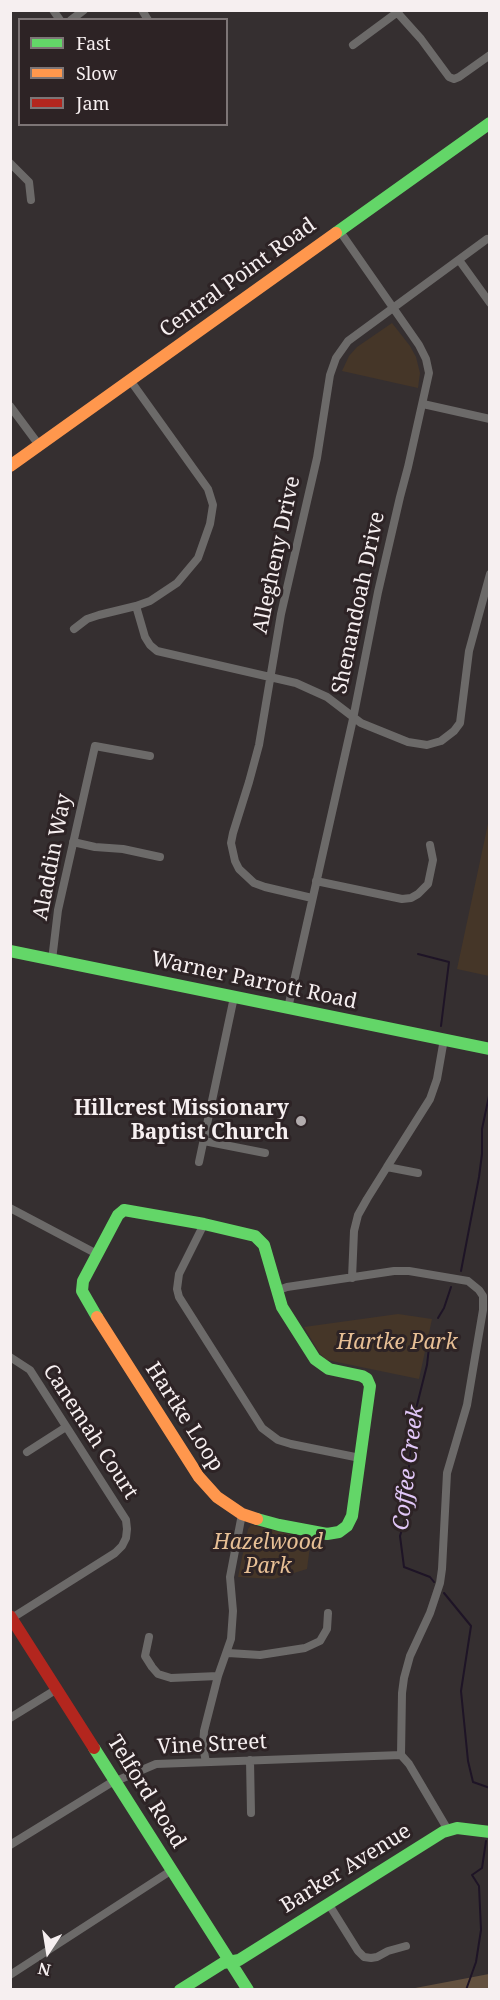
<!DOCTYPE html>
<style>
body{margin:0}
#map{position:relative;width:500px;height:2000px;overflow:hidden;background:#352f30;font-family:"Noto Serif",serif}
canvas{display:block}
.frame{position:absolute;inset:0;border:12px solid #f6eff0;pointer-events:none}
.legend{position:absolute;left:18px;top:18px;width:210px;height:108px;box-sizing:border-box;background:#2d2325;border:2px solid #7d7576;margin:0;padding:8px 10px;list-style:none;font-size:18px;color:#f6eff0}
.legend li{display:flex;align-items:center;gap:12px;height:30px}
.legend b{width:30px;border:2px solid #7d7576}
.north{position:absolute;left:18px;top:1922px;width:60px;height:60px;-webkit-text-stroke:4px #2d2325;paint-order:stroke;rotate:192deg;font-size:16px;font-weight:700;line-height:24px;text-align:center;color:#f6eff0}
.north::after{content:'';display:block;margin:auto;width:21px;height:27px;background:#f6eff0;clip-path:polygon(50% 0,100% 100%,50% 72%,0 100%)}
</style>
<div id="map">
<canvas width="500" height="2000"></canvas>
<div class="frame"></div>
<ul class="legend">
<li><b style="height:8px;background:#63d668"></b>Fast</li>
<li><b style="height:8px;background:#ff974d"></b>Slow</li>
<li><b style="height:8px;background:#b3261e"></b>Jam</li>
</ul>
<div class="north">N</div>
</div>
<script>
const ctx = document.querySelector('canvas').getContext('2d');
ctx.lineJoin = 'round';
function paint(path, color) { ctx.fillStyle = color; ctx.fill(path, 'evenodd'); }
const poly = rows => new Path2D(rows.map(r => 'M' + r).join(''));
function trace(path, color, width, dash) { ctx.strokeStyle = color; ctx.lineWidth = width; ctx.lineCap = dash ? 'butt' : 'round'; ctx.setLineDash(dash || []); ctx.stroke(path); }
function label(font, color, halo, rows, align = 'center') {
  ctx.font = font + ' "Noto Serif",serif'; ctx.lineWidth = 6; ctx.setLineDash([]); ctx.textBaseline = 'middle'; ctx.strokeStyle = halo; ctx.fillStyle = color; for (const [text, x, y, turn = 0] of rows) {
    ctx.save(); ctx.translate(x, y); ctx.rotate((+turn || 0) * Math.PI / 180); ctx.textAlign = isNaN(turn) ? turn : align; if (halo) ctx.strokeText(text, 0, 0); ctx.fillText(text, 0, 0); ctx.restore();
  }
}
const green = poly([
 [392,323,410,346,416,357,420,373,418,388,342,371,349,356,357,347],
 [489,819,489,976,457,969],
 [398,1314,432,1319,419,1379,327,1360,320,1354,304,1327],
 [251,1525,311,1539,307,1569,274,1579,238,1577,248,1529]
]);
const forest = poly([
 [489,1974,489,1989,409,1989,410,1989]
]);
const stream = poly([
 [418,954,449,962,441,1026],
 [461,1271,479,1177,482,1154,482,1129,490,1091],
 [438,1318,444,1308,451,1287],
 [430,1338,427,1365,414,1417,409,1467,403,1502,406,1516,400,1536,404,1567,430,1577,434,1582],
 [444,1593,471,1626,461,1691,468,1761,473,1782,490,1788],
 [466,1990,476,1962,481,1930,479,1886,472,1875,482,1868,486,1841]
]);
const street = poly([
 [53,10,60,20],
 [142,10,148,20],
 [395,10,421,39,449,77,454,79,459,77,490,55],
 [71,20,84,10],
 [353,45,399,11],
 [10,163,29,182,31,200],
 [459,260,490,303],
 [423,404,490,419],
 [10,406,39,445],
 [136,606,145,637,150,645,157,651,296,683,327,697,361,723,408,742,427,745,441,741,454,731,460,723,469,651,490,574],
 [74,629,87,619,99,615,136,606,150,601,177,583,198,558,210,524,213,505,208,489,130,380],
 [73,842,95,847,123,849,160,857],
 [316,881,402,899,411,898,418,894,428,884,433,860,430,845],
 [312,898,265,887,254,883,239,869,235,861,231,843,233,833,249,782,259,745,281,614,317,458,330,375,336,358,348,341,487,239],
 [52,960,58,910,95,746,150,756],
 [288,1008,353,719,378,592,400,497,408,467,429,373,426,359,419,345,339,230],
 [204,1141,265,1153],
 [199,1162,234,997],
 [387,1167,430,1099,437,1079,444,1039],
 [10,1208,97,1254],
 [204,1224,179,1274,177,1289,179,1297,262,1428,278,1440,291,1444,360,1458],
 [352,1278,354,1231,358,1215,367,1199,387,1167,418,1173],
 [276,1291,287,1287,394,1271,409,1271,468,1281,479,1290,483,1296,483,1310,467,1405,447,1473,442,1569,440,1583,430,1613,410,1656,404,1678,402,1693,401,1755,409,1764,448,1830],
 [10,1357,30,1370,126,1520,127,1529,126,1538,122,1546,115,1553,12,1618],
 [27,1452,66,1427],
 [149,1637,145,1656,152,1667,158,1674,171,1678,218,1676],
 [228,1653,260,1655,305,1648,320,1641,327,1629,328,1613],
 [10,1718,57,1689],
 [250,1760,251,1813],
 [206,1762,203,1747,204,1731,218,1676,231,1639,233,1611,230,1577,242,1514],
 [10,1845,109,1784,156,1764,401,1755],
 [328,1903,358,1951,364,1957,371,1958,377,1957,388,1951,406,1946],
 [10,1975,172,1870]
]);
const fast = poly([
 [336,233,490,123],
 [10,951,490,1049],
 [124,1210,204,1224,255,1236,264,1245,282,1307,315,1359,329,1369,362,1376,367,1379,370,1386,352,1516,347,1526,339,1532,327,1534,279,1525,257,1519],
 [97,1317,82,1291,83,1281,118,1215,124,1210],
 [94,1748,248,1990],
 [180,1990,223,1963,239,1960,443,1832,457,1828,490,1832]
]);
const slow = poly([
 [10,466,336,233],
 [97,1317,199,1477,217,1497,242,1514,257,1519]
]);
const jam = poly([
 [10,1616,94,1748]
]);
const markers = [
 [301,1121,6,"#b2acad"]
];
const streetNames = [
 ["Central Point Road",238,278,-36],
 ["Allegheny Drive",277,555,-78],
 ["Shenandoah Drive",359,603,-78],
 ["Aladdin Way",53,857,-79],
 ["Warner Parrott Road",254,981,12],
 ["Hartke Loop",184,1417,57],
 ["Canemah Court",90,1432,57],
 ["Vine Street",212,1745,-3],
 ["Telford Road",146,1792,58],
 ["Barker Avenue",346,1869,-32]
];
const poiNames = [
 ["Hillcrest Missionary",289,1109],
 ["Baptist Church",289,1133]
];
const parkNames = [
 ["Hartke Park",397,1343],
 ["Hazelwood",268,1543],
 ["Park",268,1567]
];
const waterNames = [
 ["Coffee Creek",409,1468,-83]
];
paint(green, '#453628');
paint(forest, '#63513f');
trace(stream, '#1e1426', 2);
trace(street, '#6c6a69', 8);
trace(fast, '#63d668', 12);
trace(slow, '#ff974d', 12);
trace(jam, '#b3261e', 12);
for (const [x, y, r, color] of markers) { const dot = new Path2D(); dot.arc(x, y, r, 0, 2 * Math.PI); ctx.fillStyle = color; ctx.fill(dot); trace(dot, '#2d2325', 2); }
label('21px', '#f6eff0', '#2d2325', streetNames);
label('bold 21px', '#f6eff0', '#2d2325', poiNames, 'right');
label('italic 21px', '#e7bf95', '#2d2325', parkNames);
label('italic 22px', '#e1c7f8', '#2d2325', waterNames);
</script>
